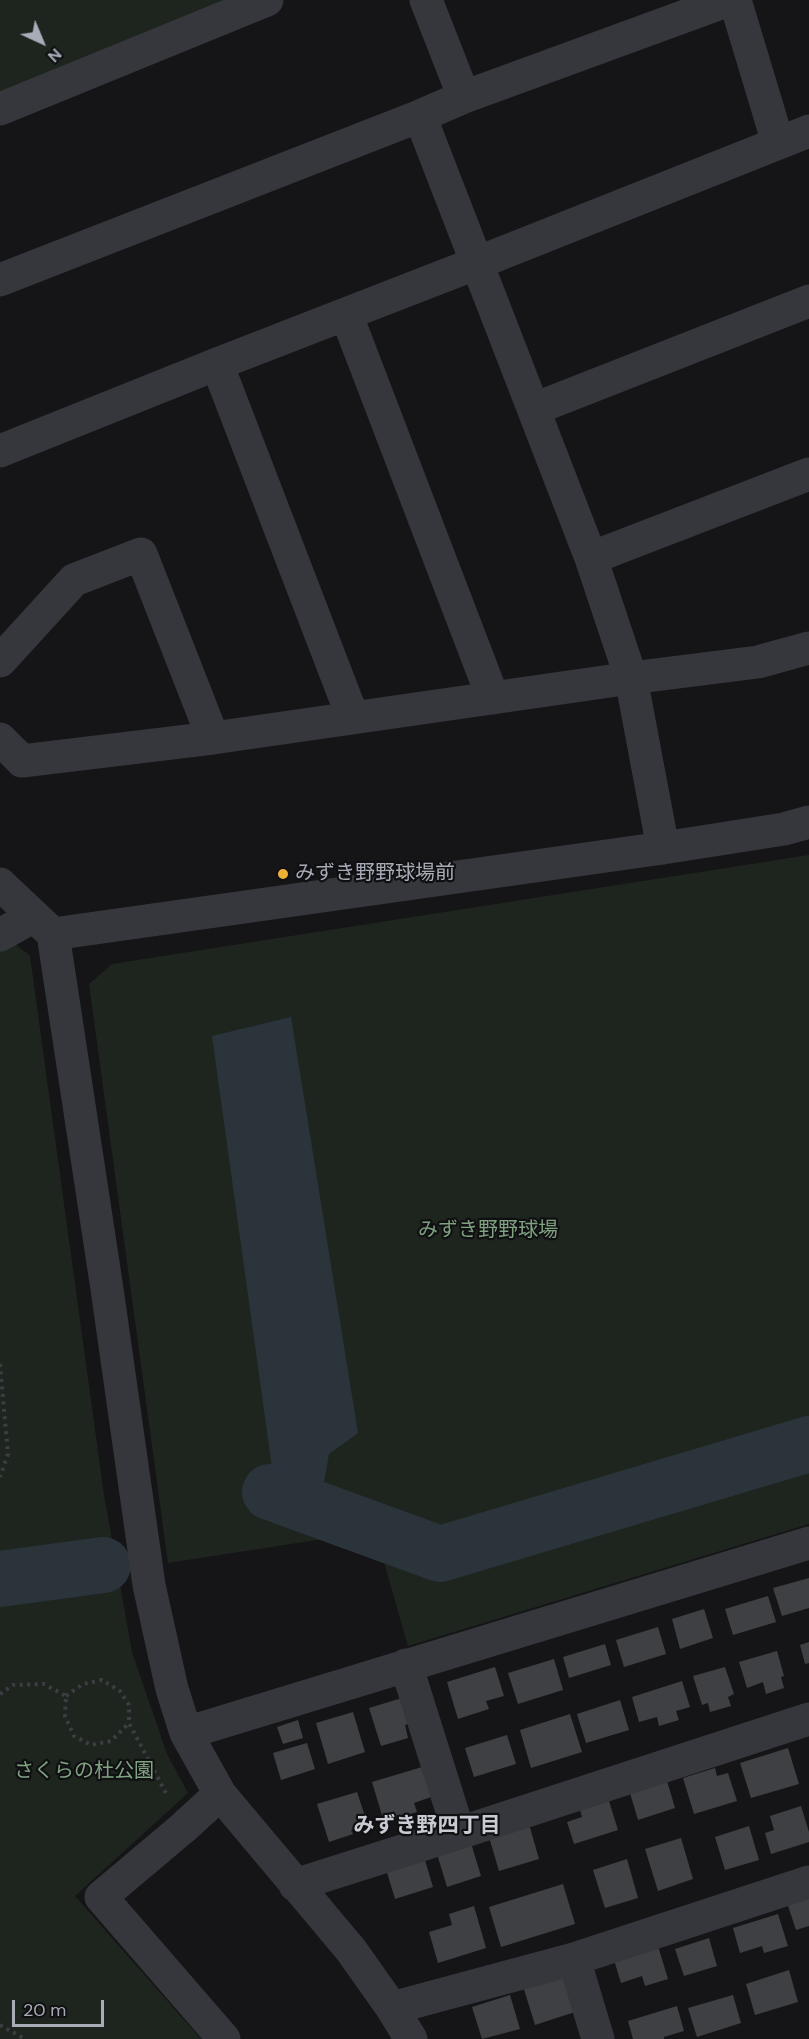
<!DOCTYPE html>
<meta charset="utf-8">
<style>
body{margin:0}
#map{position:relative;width:809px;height:2039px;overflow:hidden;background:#151517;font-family:"DM Sans",sans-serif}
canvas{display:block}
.north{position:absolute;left:12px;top:12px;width:60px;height:60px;-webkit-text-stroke:4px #101012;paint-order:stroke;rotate:136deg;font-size:16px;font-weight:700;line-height:24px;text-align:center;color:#a7acb7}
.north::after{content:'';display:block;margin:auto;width:21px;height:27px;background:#a7acb7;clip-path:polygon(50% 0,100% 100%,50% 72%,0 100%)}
.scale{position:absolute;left:12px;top:2000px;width:92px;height:27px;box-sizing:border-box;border:3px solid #a7acb7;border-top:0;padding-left:8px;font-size:18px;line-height:21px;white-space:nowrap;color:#a7acb7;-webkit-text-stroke:4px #101012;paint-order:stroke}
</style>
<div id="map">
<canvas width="809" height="2039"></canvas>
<div class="north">N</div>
<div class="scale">20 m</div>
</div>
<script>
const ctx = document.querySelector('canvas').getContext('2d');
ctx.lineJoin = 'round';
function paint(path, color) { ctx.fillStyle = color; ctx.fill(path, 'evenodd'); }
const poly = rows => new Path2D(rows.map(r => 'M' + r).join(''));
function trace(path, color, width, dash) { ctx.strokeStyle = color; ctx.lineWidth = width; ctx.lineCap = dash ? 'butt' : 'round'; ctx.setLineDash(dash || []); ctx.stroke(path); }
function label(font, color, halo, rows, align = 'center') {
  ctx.font = font + ' "DM Sans","Noto Sans JP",sans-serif'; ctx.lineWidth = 4.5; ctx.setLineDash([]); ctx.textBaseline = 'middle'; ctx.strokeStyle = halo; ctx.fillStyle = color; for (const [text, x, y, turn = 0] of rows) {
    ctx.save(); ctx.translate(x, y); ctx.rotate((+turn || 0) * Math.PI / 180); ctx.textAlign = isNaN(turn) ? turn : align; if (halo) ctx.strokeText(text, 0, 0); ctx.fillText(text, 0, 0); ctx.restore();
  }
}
const green = poly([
 [0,0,248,0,0,107],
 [809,855,809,1524,408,1646,375,1531,168,1563,89,984,112,964],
 [13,942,30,956,104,1495,132,1652,167,1754,188,1793,75,1896,201,2039,0,2039,0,948]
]);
const water = poly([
 [291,1017,358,1433,329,1454,321,1499,274,1482,212,1036]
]);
const river = poly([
 [270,1492,440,1554,809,1444],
 [0,1579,103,1565]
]);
const building = poly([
 [809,1578,809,1608,782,1616,773,1588],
 [768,1596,776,1622,733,1635,725,1609],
 [704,1609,713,1638,680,1649,672,1619],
 [658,1627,666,1654,624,1667,616,1640],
 [809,1642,809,1663,805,1664,800,1645],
 [605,1644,611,1665,569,1678,563,1657],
 [777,1651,784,1676,781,1677,784,1688,766,1694,763,1682,747,1688,739,1662],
 [554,1659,563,1690,518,1704,508,1673],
 [495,1667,504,1696,486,1701,489,1709,458,1719,447,1682],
 [725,1667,734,1694,728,1697,731,1706,710,1712,708,1703,702,1705,693,1676],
 [682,1681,690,1707,676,1711,679,1720,659,1726,657,1717,639,1722,632,1697],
 [402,1698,410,1723,405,1725,408,1738,381,1746,369,1708],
 [620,1700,629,1730,586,1743,577,1714],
 [353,1712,365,1752,328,1764,316,1723],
 [570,1714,582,1752,531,1768,520,1730],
 [298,1720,303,1738,283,1744,277,1727],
 [507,1735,516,1764,474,1777,465,1748],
 [307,1743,315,1769,281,1780,273,1753],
 [788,1748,799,1784,751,1798,740,1763],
 [422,1767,431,1797,414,1803,417,1812,384,1822,372,1782],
 [715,1768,717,1776,728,1773,737,1801,694,1814,683,1778],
 [667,1781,675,1808,638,1820,630,1793],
 [357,1792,368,1825,351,1830,353,1834,329,1842,317,1804],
 [609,1801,618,1830,574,1844,567,1822,582,1817,580,1810],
 [801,1806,809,1832,809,1842,771,1854,765,1833,774,1830,770,1816],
 [529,1824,539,1859,499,1871,489,1837],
 [749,1826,759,1860,725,1870,715,1837],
 [681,1838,693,1879,658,1891,645,1849],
 [471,1843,481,1876,447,1887,437,1854],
 [424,1857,433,1887,395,1899,386,1869],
 [627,1859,638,1898,605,1908,593,1870],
 [563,1884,575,1924,501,1947,489,1907],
 [809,1896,809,1926,796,1930,787,1903],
 [474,1906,486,1948,438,1963,429,1932,452,1925,449,1914],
 [778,1914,788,1946,764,1953,762,1946,740,1953,733,1928],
 [709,1938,717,1966,684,1976,675,1949],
 [658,1946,668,1979,645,1986,642,1976,621,1983,614,1960],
 [789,1970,798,2002,755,2015,746,1984],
 [567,1973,578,2011,535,2025,523,1986],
 [510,1995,520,2029,482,2039,472,2007],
 [733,1995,741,2023,697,2037,688,2008],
 [677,2006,684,2031,664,2037,664,2039,633,2039,628,2021]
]);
const path = poly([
 [0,1364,8,1454,0,1477],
 [0,1694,13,1685,44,1684,66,1696,65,1716,74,1736,91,1745,111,1741,129,1723,168,1797],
 [66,1696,83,1684,102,1680,120,1691,129,1705,129,1723],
 [0,2025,25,2039]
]);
const minor = poly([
 [426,0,464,97],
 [735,0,778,143],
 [0,109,267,0],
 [420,116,591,558,631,678,663,848],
 [0,280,420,116,464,97,729,0],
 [346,314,493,698],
 [217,364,353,718],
 [534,409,809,301],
 [0,451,217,364,477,263,809,131],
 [591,558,809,474],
 [0,661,74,580,141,554,213,738],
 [0,739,22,761,213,738,631,678,758,662,809,648],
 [0,884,53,934,107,1289,149,1585,172,1689,186,1733,220,1794,351,1950,392,2008,411,2039],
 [53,934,663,848,784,829,809,822],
 [0,935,34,916],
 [406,1665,459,1833],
 [186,1733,809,1543],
 [220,1794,184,1827,101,1897,224,2039],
 [295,1885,459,1833,809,1719],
 [574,1959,598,2039],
 [392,2008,574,1959,809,1882]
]);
const markers = [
 [283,874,6,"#eeb136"]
];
const poiNames = [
 ["みずき野野球場前",295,874]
];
const parkNames = [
 ["みずき野野球場",488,1231],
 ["さくらの杜公園",84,1772]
];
const neighbourhoodNames = [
 ["みずき野四丁目",427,1826]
];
paint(green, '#1d251e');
paint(water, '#2b343b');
trace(river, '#2b343b', 56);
paint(building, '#3f4044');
trace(path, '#3c3e43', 4, [3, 4.5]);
trace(minor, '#36373c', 33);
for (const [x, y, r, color] of markers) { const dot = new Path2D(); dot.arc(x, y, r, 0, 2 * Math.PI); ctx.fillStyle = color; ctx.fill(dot); trace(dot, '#101012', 2); }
label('20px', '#a7acb7', '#101012', poiNames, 'left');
label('20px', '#7fa281', '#101012', parkNames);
label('bold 21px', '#c8cbd3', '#101012', neighbourhoodNames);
</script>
